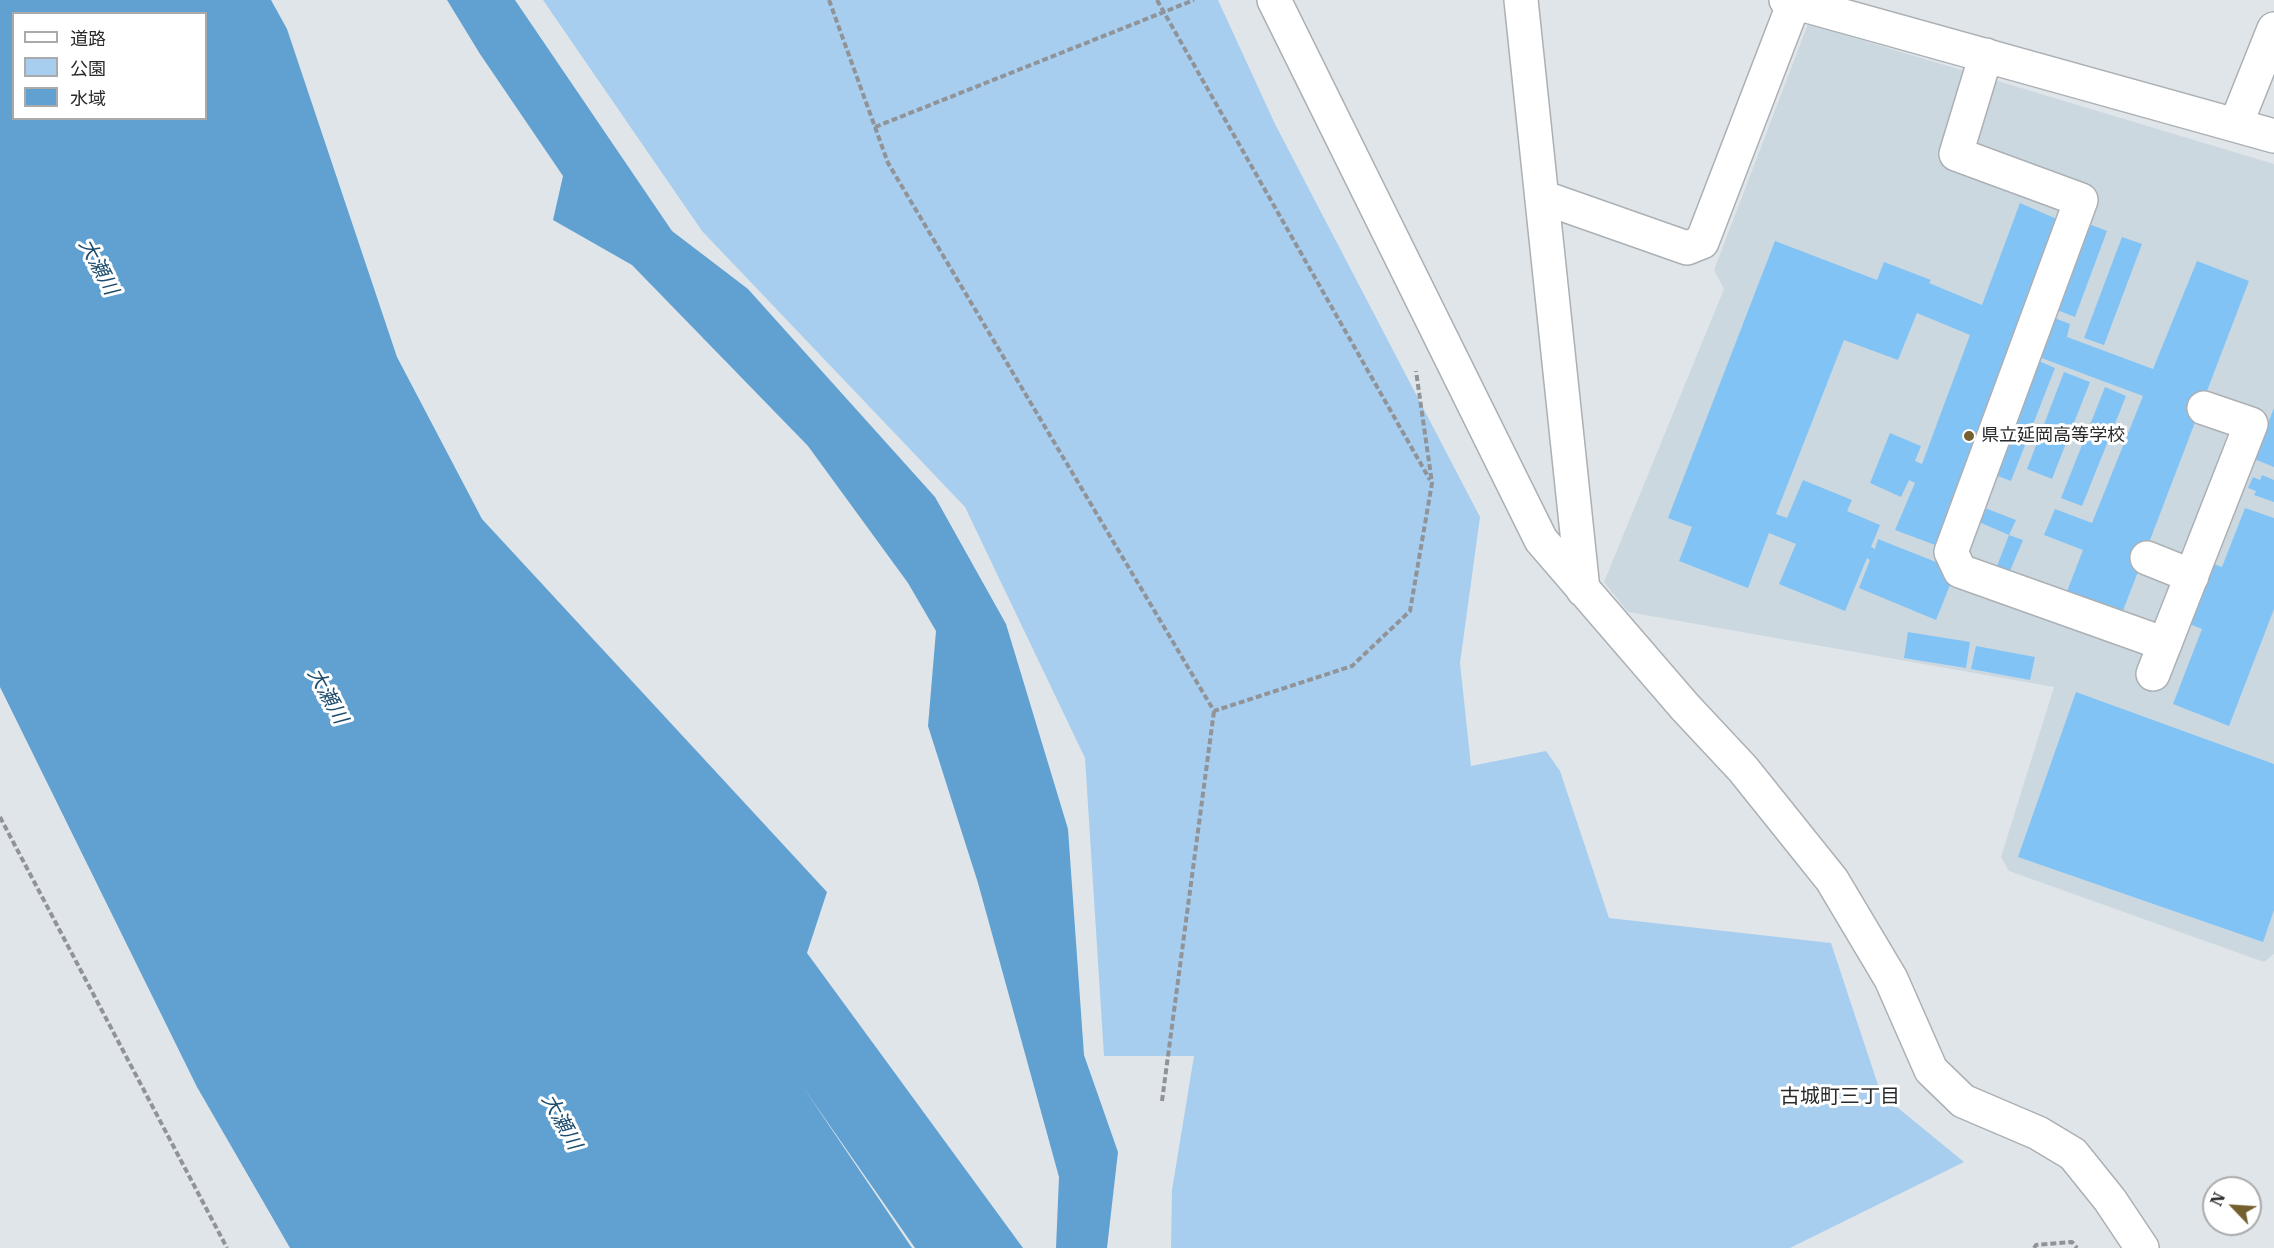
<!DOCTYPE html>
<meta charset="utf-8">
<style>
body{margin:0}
#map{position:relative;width:2274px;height:1248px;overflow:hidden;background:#e0e5ea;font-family:"IBM Plex Serif","Noto Sans JP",serif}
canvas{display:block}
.legend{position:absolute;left:12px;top:12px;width:195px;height:108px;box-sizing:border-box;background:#fff;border:2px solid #a9aaab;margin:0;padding:8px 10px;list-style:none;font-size:18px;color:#282a2c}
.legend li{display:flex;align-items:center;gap:12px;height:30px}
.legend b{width:30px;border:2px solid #a9aaab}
.north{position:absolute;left:2202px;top:1176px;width:60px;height:60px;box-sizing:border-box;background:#fff;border:2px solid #a9aaab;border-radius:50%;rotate:295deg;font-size:16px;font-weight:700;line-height:24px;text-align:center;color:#282a2c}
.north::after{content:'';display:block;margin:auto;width:21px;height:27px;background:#755f2f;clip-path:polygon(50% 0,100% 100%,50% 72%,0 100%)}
</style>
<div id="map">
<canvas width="2274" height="1248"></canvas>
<ul class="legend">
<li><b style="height:8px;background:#fff"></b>道路</li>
<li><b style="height:16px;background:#a7ceef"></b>公園</li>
<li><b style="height:16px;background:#61a1d2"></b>水域</li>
</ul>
<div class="north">N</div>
</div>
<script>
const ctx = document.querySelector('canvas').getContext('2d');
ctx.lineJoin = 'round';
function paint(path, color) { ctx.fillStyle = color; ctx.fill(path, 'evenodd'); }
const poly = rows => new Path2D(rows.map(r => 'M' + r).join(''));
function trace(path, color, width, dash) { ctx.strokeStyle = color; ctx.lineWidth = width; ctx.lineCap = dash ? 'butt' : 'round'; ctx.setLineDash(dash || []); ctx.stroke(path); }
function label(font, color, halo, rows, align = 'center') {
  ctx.font = font + ' "IBM Plex Serif","Noto Sans JP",serif'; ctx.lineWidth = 6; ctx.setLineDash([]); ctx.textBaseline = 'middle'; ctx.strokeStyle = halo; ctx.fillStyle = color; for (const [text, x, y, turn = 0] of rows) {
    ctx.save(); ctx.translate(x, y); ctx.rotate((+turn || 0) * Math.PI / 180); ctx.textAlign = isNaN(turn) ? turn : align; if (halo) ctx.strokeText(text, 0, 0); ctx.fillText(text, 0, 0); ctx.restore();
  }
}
const built = poly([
 [1808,24,2274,164,2274,954,2264,962,2009,871,2001,857,2054,687,1628,612,1604,582,1724,289,1714,270]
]);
const green = poly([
 [543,0,1218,0,1275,124,1480,517,1460,663,1471,766,1546,751,1560,771,1609,918,1831,943,1881,1094,1964,1162,1790,1248,1171,1248,1172,1190,1194,1056,1104,1056,1085,758,965,507,702,231]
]);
const water = poly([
 [0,0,271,0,287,29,397,357,482,519,827,892,807,953,1023,1248,915,1248,803,1087,912,1248,290,1248,197,1087,0,687],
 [14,14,206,14,206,118,14,118],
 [447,0,515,0,672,231,748,289,935,497,1006,624,1068,829,1084,1055,1118,1152,1107,1248,1056,1248,1059,1177,978,883,928,726,936,631,908,583,808,446,632,265,553,220,563,176,480,54]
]);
const building = poly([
 [2020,203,2066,223,2034,310,2070,324,2067,337,2153,369,2197,261,2249,281,2121,616,2066,594,2083,550,2044,535,2055,509,2092,523,2143,396,2020,350,1946,549,1895,530,1915,483,1909,480,1901,497,1870,483,1890,433,1921,446,1915,461,1922,464,1970,335,1917,313,1898,360,1844,340,1776,514,1787,518,1803,480,1852,500,1847,511,1880,525,1871,547,1875,549,1878,539,1956,570,1936,620,1859,588,1870,560,1867,558,1845,611,1779,584,1796,544,1769,533,1748,588,1679,561,1692,527,1668,518,1775,241,1877,280,1884,262,1931,280,1929,283,1982,305],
 [2089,224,2107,231,2075,317,2057,310],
 [2122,237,2142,244,2104,345,2084,338],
 [2039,361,2055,368,2011,481,1995,475],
 [2064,372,2090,382,2052,479,2027,469],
 [2105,387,2126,396,2082,506,2061,498],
 [2274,408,2274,467,2254,459],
 [2262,475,2274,480,2274,502,2254,495,2256,491,2248,488,2253,477,2260,480],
 [1985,508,2016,520,2009,535,1979,522],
 [2245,508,2274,518,2274,609,2229,726,2173,704,2202,629,2182,621,2205,561,2222,567],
 [2009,535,2023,540,2010,571,1997,566],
 [1908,632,1970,642,1966,668,1904,658],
 [1976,646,2035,657,2030,680,1971,669],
 [2076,692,2274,764,2274,910,2263,942,2018,857]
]);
const path = poly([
 [829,0,888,163,1214,711,1352,666,1410,611,1432,483,1416,371],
 [1157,0,1430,480],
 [875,127,1194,0],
 [0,817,227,1248],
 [1162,1101,1214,711],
 [2034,1248,2036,1245,2072,1242,2077,1248]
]);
const minor = poly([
 [1274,0,1541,540,1685,707,1743,769,1832,880,1891,979,1931,1070,1963,1101,2038,1133,2073,1154,2110,1200,2142,1248],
 [1521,0,1583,590],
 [1786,0,2274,136],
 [1986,55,1956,154,2081,200,1951,552,1960,571,2165,644],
 [2236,124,2274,29],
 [1542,197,1687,248,1702,242,1795,0],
 [2147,558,2192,576],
 [2153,674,2251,424,2204,408]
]);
const markers = [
 [1969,436,6,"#755f2f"]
];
const poiNames = [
 ["県立延岡高等学校",1981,436]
];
const waterNames = [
 ["大瀬川",98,267,62],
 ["大瀬川",327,696,61],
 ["大瀬川",561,1122,61]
];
const neighbourhoodNames = [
 ["古城町三丁目",1840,1097]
];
paint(built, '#ccd8e0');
paint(green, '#a7ceef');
paint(water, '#61a1d2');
paint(building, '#82c3f6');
trace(minor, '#abb0b4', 36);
trace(path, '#909397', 4, [6, 3]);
trace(minor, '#fff', 33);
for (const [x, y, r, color] of markers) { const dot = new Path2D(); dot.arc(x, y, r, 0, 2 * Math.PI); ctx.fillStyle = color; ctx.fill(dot); trace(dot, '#fff', 2); }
label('18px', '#282a2c', '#fff', poiNames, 'left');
label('italic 20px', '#1c4c6e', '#fff', waterNames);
label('20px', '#282a2c', '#fff', neighbourhoodNames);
</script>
